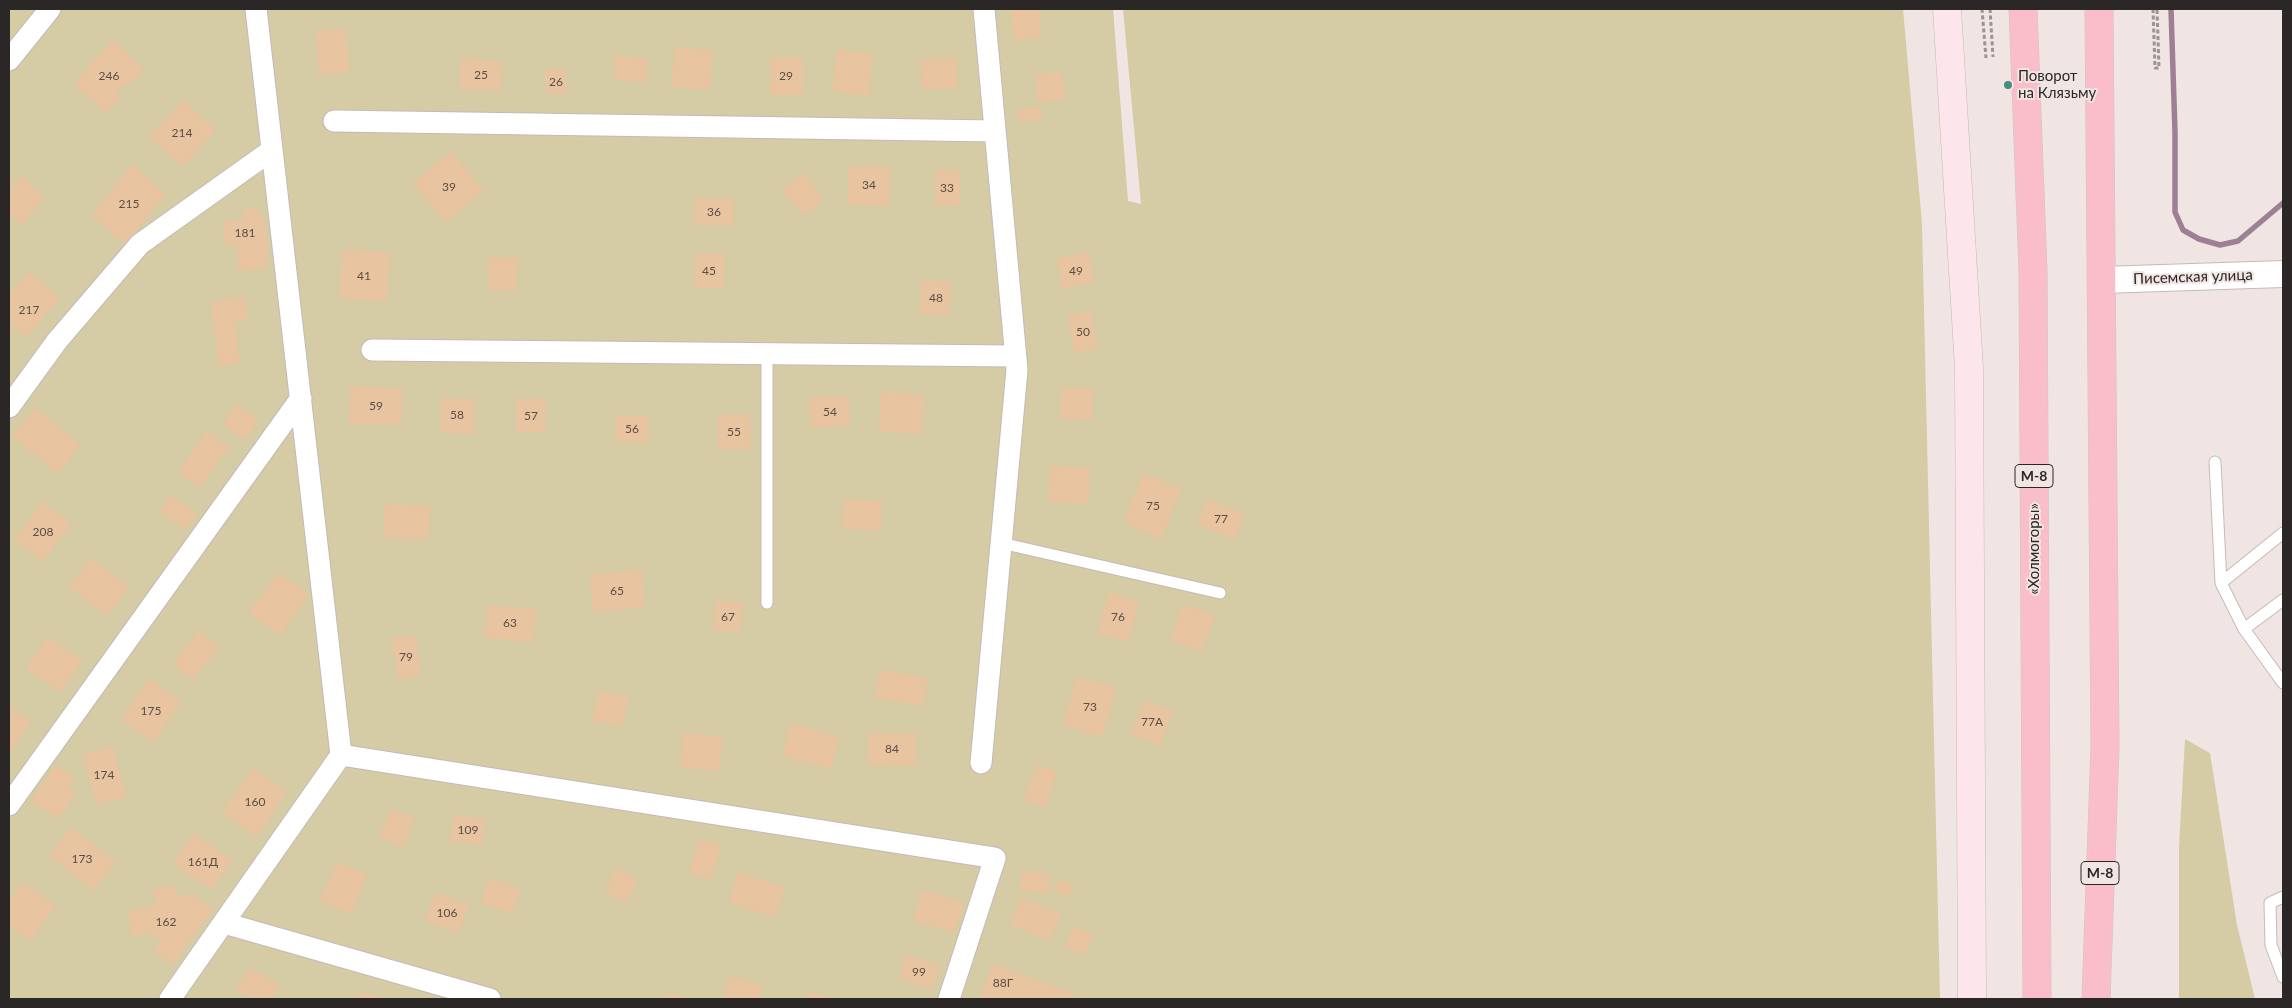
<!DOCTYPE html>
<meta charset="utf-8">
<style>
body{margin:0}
#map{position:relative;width:2292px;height:1008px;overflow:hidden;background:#f0e5e2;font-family:Lato,sans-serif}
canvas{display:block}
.frame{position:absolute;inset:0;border:10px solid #2b2726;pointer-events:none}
</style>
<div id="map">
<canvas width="2292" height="1008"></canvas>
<div class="frame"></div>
</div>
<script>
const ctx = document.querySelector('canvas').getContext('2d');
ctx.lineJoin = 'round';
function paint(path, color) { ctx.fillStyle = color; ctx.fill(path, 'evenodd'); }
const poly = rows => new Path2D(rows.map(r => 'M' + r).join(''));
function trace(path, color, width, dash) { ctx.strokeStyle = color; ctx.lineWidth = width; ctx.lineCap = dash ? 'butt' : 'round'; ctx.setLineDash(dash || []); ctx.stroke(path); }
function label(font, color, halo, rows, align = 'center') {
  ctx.font = font + ' Lato,sans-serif'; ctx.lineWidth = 4; ctx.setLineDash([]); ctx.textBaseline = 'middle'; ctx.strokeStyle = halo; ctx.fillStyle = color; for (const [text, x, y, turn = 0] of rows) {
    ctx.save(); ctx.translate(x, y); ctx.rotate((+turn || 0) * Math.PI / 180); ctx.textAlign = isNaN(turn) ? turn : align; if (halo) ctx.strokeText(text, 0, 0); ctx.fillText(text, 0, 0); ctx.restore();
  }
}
const green = poly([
 [9,9,1113,9,1128,201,1141,204,1123,9,1903,9,1922,224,1940,999,9,999],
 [2185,739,2210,753,2237,925,2255,999,2179,999,2179,847]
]);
const stream = poly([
 [2171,9,2175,132,2175,212,2183,230,2199,239,2220,245,2238,241,2283,203]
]);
const building = poly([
 [1010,9,1038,9,1042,37,1015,41],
 [346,28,349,72,319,74,316,30],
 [112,40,144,69,129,86,125,83,116,93,121,97,107,113,74,83],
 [675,47,713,50,710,90,671,87],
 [837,49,873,54,868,96,832,91],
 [615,55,648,59,645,83,612,79],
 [770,57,803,57,803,95,770,95],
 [956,57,958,88,922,90,921,59],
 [461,58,503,61,501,91,459,89],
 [546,69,566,69,566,94,546,94],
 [1061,71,1066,99,1038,103,1034,75],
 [183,100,216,130,182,167,149,137],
 [1041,106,1042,120,1019,123,1017,109],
 [451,151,484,191,446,222,413,183],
 [132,165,166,194,125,244,91,215],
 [849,165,891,167,889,206,847,204],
 [935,170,960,170,960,205,935,206],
 [803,173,825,199,804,216,782,190],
 [21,176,45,197,22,225,9,214,9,191],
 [695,197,734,198,733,226,694,225],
 [258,207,259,216,264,216,269,254,265,254,267,268,239,271,236,244,225,245,223,222,244,219,243,209],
 [342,250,390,252,387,301,339,299],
 [1089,252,1094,283,1062,289,1057,258],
 [695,253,725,254,724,288,694,288],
 [489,257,518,258,516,291,488,290],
 [29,272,60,298,27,337,9,322,9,295],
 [921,280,951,281,950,316,920,314],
 [245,297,248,320,235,322,240,363,219,366,211,302],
 [1091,311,1097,349,1074,353,1068,315],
 [350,386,403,388,401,425,349,424],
 [1061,387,1093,388,1092,420,1060,419],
 [881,392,924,395,921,434,879,431],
 [849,396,850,426,810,428,809,397],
 [441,398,475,399,473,434,440,432],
 [516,399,546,399,545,432,516,432],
 [237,404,259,420,244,440,223,424],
 [35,408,80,445,58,473,12,436],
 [616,415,649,416,648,443,615,441],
 [718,415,750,415,750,449,718,450],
 [207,431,229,447,200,487,178,472],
 [1050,466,1090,468,1088,504,1048,502],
 [1144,473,1182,489,1161,539,1123,522],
 [171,495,197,515,185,530,159,511],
 [843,499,882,501,881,530,842,529],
 [1207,499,1245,514,1235,539,1197,524],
 [42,502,71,524,43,562,14,540],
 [385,504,430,506,428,540,383,538],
 [91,558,129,587,107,616,69,587],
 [642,570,645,607,593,612,590,574],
 [279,573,309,595,279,635,249,612],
 [1109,592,1140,601,1128,642,1097,633],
 [716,600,743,603,739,633,713,630],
 [1183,604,1215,616,1202,652,1170,640],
 [487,605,536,609,533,642,485,638],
 [199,631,219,647,193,680,173,664],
 [415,635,421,676,398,680,392,639],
 [47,637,82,660,61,692,26,669],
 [880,670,928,678,923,706,875,698],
 [1077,677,1116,687,1102,737,1063,726],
 [149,679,181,702,153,743,121,720],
 [598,690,628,696,623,726,592,721],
 [1144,700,1173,711,1160,745,1130,734],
 [9,707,31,720,9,756],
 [790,723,840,736,831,769,782,756],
 [684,732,723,737,719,771,680,767],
 [868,733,916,733,916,766,868,765],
 [113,746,126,797,96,804,83,754],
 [55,765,74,778,69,786,77,792,58,819,31,800],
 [1036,765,1057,771,1046,807,1024,801],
 [253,768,287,792,257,837,222,813],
 [390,809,415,818,404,847,379,838],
 [454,815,485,819,482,845,450,841],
 [71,827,116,862,93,890,49,855],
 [193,834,233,860,212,890,173,863],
 [699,839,721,846,711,880,689,873],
 [336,862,367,874,352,914,320,901],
 [615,868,638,878,627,903,605,893],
 [1022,870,1051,874,1048,894,1019,890],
 [737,873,785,887,776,917,729,903],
 [490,878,521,889,513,914,481,903],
 [1060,879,1074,885,1069,897,1054,891],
 [23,882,56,906,30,941,9,926,9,902],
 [174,884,177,897,192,894,213,909,173,965,153,951,161,941,150,933,132,937,127,911,156,905,153,888],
 [921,890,964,902,955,933,913,921],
 [436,892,469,905,458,934,424,920],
 [1021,897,1061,913,1050,941,1010,925],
 [1073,926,1093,934,1085,955,1065,947],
 [907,954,940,966,932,990,899,979],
 [993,963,1074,994,1072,999,980,999],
 [249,967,281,985,273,999,252,999,235,990],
 [729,976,763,985,760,999,723,999],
 [360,991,386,999,357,999],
 [810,991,834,999,808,999],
 [668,992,685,997,684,999,665,999]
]);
const path = poly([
 [1982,9,1986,58],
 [1990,9,1993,57],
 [2153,9,2155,68,2159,68,2157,9]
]);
const service = poly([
 [2215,462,2221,583],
 [2283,533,2221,583,2244,629,2283,683],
 [1001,543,1220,593],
 [767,603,767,354],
 [2244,629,2283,600],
 [2283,897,2270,903,2271,945,2283,977]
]);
const minor = poly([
 [256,9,341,755,995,858,949,999],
 [9,60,50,9],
 [334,121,995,131],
 [372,350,1015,356],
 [9,407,57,341,140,244,272,150],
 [981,763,1017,370,984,9],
 [9,805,301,398],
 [224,923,490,999],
 [170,999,341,755]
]);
const tertiary = poly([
 [2102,280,2283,274]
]);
const secondary = poly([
 [1947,9,1969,368,1972,999]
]);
const trunk = poly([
 [2023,9,2033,271,2037,999],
 [2096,999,2105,747,2099,9]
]);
const markers = [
 [2008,85,5,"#478d84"]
];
const numberNames = [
 ["25",481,75],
 ["246",109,76],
 ["29",786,76],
 ["26",556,82],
 ["214",182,133],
 ["34",869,185],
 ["39",449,187],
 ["33",947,188],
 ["215",129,204],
 ["36",714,212],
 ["181",245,233],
 ["45",709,271],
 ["49",1076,271],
 ["41",364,276],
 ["48",936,298],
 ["217",29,310],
 ["50",1083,332],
 ["59",376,406],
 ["54",830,412],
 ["58",457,415],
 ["57",531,416],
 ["56",632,429],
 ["55",734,432],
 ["75",1153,506],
 ["77",1221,519],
 ["208",43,532],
 ["65",617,591],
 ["67",728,617],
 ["76",1118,617],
 ["63",510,623],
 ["79",406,657],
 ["73",1090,707],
 ["175",151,711],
 ["77А",1152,722],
 ["84",892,749],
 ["174",104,775],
 ["160",255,802],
 ["109",468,830],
 ["173",82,859],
 ["161Д",203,862],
 ["106",447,913],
 ["162",166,922],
 ["99",919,972],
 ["88Г",1003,983]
];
const shields = [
 [2034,476,38],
 [2100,873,38]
];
const shieldNames = [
 ["М-8",2034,476],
 ["М-8",2100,873]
];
const poiNames = [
 ["Поворот",2018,76],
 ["на Клязьму",2018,93]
];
const streetNames = [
 ["Писемская улица",2193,277,-2],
 ["«Холмогоры»",2034,549,-90]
];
paint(green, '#d5cba5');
trace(stream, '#9e8095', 5.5);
paint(building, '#e8c4a1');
trace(service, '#c4bab7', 13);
trace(minor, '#c4bab7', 23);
trace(tertiary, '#c4bab7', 28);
trace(secondary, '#c4bab7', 29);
trace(trunk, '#c8c7c7', 29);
trace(path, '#9c9492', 3, [4, 2.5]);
trace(service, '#fff', 11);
trace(minor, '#fff', 21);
trace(tertiary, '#fff', 26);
trace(secondary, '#fde6eb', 28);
trace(trunk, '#fabeca', 28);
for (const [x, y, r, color] of markers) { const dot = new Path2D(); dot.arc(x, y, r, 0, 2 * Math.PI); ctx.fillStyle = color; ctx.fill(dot); trace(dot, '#f0e5e2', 2); }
label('12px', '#5a4e45', null, numberNames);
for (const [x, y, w] of shields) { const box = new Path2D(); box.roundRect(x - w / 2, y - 11.5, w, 23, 4); ctx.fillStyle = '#f0e5e2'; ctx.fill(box); trace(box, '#2b2726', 1); }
label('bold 14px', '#2b2726', null, shieldNames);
label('15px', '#2b2726', '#f0e5e2', poiNames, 'left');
label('15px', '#2b2726', '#f0e5e2', streetNames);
</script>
